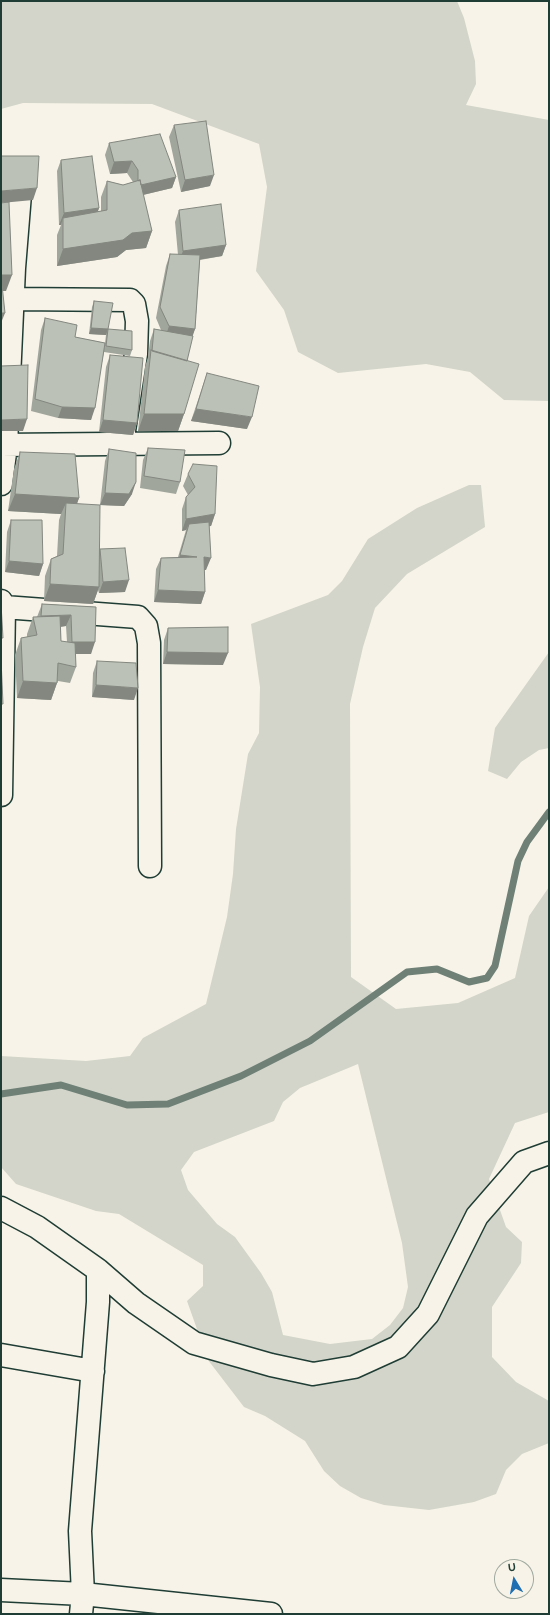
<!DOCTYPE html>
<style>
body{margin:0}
#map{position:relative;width:550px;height:1615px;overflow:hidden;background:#f7f3e8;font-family:"Balsamiq Sans",sans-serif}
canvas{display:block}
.frame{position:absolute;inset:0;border:2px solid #1f3d34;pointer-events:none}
.north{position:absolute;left:494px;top:1559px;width:40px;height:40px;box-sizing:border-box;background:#f7f3e8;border:1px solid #a1aaa0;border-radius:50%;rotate:350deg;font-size:11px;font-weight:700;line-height:16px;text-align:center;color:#1f3d34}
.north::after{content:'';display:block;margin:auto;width:14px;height:18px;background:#1f6fb2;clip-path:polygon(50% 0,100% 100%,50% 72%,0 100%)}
</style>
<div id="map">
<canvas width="550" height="1615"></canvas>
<div class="frame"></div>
<div class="north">U</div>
</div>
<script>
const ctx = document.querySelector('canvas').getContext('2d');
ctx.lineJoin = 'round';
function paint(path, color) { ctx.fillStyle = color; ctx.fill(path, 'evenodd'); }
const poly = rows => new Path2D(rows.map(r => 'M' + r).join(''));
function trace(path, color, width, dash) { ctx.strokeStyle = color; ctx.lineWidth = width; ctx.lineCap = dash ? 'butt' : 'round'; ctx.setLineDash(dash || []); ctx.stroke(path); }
const green = poly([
 [1,1,457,1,464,18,475,61,476,84,466,105,549,120,549,401,504,400,470,372,426,364,338,373,298,352,284,310,256,271,267,187,259,144,152,104,23,103,1,109],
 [469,485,481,485,485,527,407,574,375,608,363,647,350,704,351,977,396,1009,458,1003,515,978,529,916,549,887,549,1112,515,1123,489,1179,506,1227,522,1242,521,1263,492,1307,492,1357,516,1382,549,1401,549,1443,522,1454,506,1470,496,1494,474,1502,429,1510,384,1505,361,1498,340,1486,324,1471,305,1441,265,1416,244,1407,208,1360,187,1301,203,1286,203,1265,119,1214,96,1211,16,1184,1,1167,1,1056,86,1061,130,1056,143,1038,206,1004,227,917,233,874,236,829,248,754,259,733,260,687,251,624,328,595,342,581,368,539,417,508],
 [358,1064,402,1243,408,1287,403,1308,390,1325,372,1339,330,1344,283,1335,272,1292,261,1273,235,1237,217,1224,188,1190,181,1170,194,1152,274,1121,283,1102,300,1088],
 [549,652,549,748,539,750,521,762,507,779,488,771,495,728]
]);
const stream = poly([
 [1,1094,61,1085,127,1105,168,1104,241,1076,310,1041,407,972,437,969,469,982,487,978,495,966,518,861,527,842,549,812]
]);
const minor = poly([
 [12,299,130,300,134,304,137,321,136,354,122,443],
 [1,445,219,443],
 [1,484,6,445,14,268,20,194],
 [1,601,4,607,1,795],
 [4,607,138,617,146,626,149,643,150,866],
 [1,1208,37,1227,98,1270,136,1303,194,1343,271,1365,313,1374,354,1367,398,1347,428,1314,477,1216,524,1162,549,1153],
 [1,1355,93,1371],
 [1,1590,83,1594,271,1614],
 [81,1614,83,1594,80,1531,98,1302,98,1270]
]);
const wall = poly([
 [174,125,210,186,181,192,169,137],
 [109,143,176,177,172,188,143,195,152,231,146,248,126,250,117,257,57,266,57,235,61,225,59,225,57,171,61,160,99,208,98,211,101,211,101,197,107,181,123,185,133,182,127,173,110,174,105,155],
 [179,210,226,245,222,256,200,260,195,329,192,336,187,361,184,414,178,431,138,431,145,367,148,357,150,341,154,329,161,330,156,318,166,266,170,254,178,255,175,222],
 [94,301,108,329,132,350,130,356,104,352,91,420,58,418,31,411,41,330,45,318,75,337,105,343,106,335,89,334,92,307],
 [110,355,137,423,133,435,99,432,106,367],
 [207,373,247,429,191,421],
 [148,448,180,482,176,494,140,488,143,460],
 [109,449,132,494,124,506,100,505,105,461],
 [20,452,79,498,77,503,100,549,125,592,99,593,98,590,93,604,44,601,45,576,51,559,57,556,59,520,61,514,8,511,14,469],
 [188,474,215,514,211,526,209,526,206,570,204,570,205,592,201,604,154,602,156,569,161,558,178,557,186,530,182,531,182,509,186,497,188,495,183,486],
 [11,520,43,564,39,576,5,572,7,532],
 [42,604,96,607,91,654,75,654,76,667,70,683,58,681,57,683,51,700,17,698,15,655,21,638,27,637,27,634,33,617,37,617],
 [66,626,67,642,61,641,61,627],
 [168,628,223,665,163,664,164,640],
 [97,661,134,700,92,697,93,673]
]);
const shadedWall = poly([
 [132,161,127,173,110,174,114,162],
 [214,175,210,186,181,192,185,180],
 [176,177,172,188,134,197,138,185],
 [37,188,33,200,1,203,1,191],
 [99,208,95,219,63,218,61,225,59,225,64,213],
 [152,231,146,248,126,250,117,257,57,266,63,249,132,233],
 [226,245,222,256,178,263,183,251],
 [1,275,12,275,6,291,1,291],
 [1,313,5,313,1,323],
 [169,326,195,329,191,341,165,338],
 [91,328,108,329,106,335,89,334],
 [62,407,95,408,91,420,58,418],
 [196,409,252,417,247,429,191,421],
 [144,414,184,414,178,431,138,431],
 [27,419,23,431,1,431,1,420],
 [103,420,137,423,133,435,99,432],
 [136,482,132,494,124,506,100,505,105,493],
 [15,494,79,498,73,515,66,503,61,514,8,511],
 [215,514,211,526,187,530,189,524,186,530,182,531,186,519],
 [180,555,197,557,176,567],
 [204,557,211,558,206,570,200,569],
 [9,561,43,564,39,576,5,572],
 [129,580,125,592,99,593,103,582],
 [50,584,99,587,93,604,44,601],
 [158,590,205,592,201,604,154,602],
 [71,615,66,626,37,629,41,617],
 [72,642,95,642,91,654,68,654],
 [167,652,228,653,223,665,163,664],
 [23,681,57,683,51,700,17,698],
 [96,685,138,688,134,700,92,697]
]);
const building = poly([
 [206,121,214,175,185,180,174,125,206,121],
 [160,134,176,177,141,185,140,180,138,181,138,170,132,161,114,162,109,143,160,134],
 [1,156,39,156,37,188,1,191,1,156],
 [92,156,99,208,64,213,61,160,92,156],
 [140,180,152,231,132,233,123,240,63,249,63,218,107,210,107,181,123,185,140,180],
 [9,202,12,275,1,275,1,203,9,202],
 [221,204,226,245,183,251,179,210,221,204],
 [170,254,200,255,195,329,169,326,160,307,170,254],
 [1,285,2,285,5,313,1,313,1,285],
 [94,301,113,303,108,329,132,331,132,350,106,346,108,329,91,328,94,301],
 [45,318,77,325,75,337,105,343,95,408,62,407,35,399,45,318],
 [154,329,193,336,187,361,152,351,154,329],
 [151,350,199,364,184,414,144,414,151,350],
 [110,355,143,358,137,423,103,420,110,355],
 [28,365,27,419,1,420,1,366,28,365],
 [207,373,259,386,252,417,196,409,207,373],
 [148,448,185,450,180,482,144,476,148,448],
 [109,449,136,453,136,482,129,494,105,493,109,449],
 [20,452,75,454,79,498,15,494,20,452],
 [193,464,217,466,215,514,186,519,186,497,195,487,188,474,193,464],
 [66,503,100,505,99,587,50,584,51,559,63,554,66,503],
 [11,520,42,520,43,564,9,561,11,520],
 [209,522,211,558,204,557,205,592,158,590,161,558,197,557,180,555,189,524,209,522],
 [125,548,129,580,103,582,100,549,125,548],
 [1,604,3,638,1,638,1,604],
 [42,604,96,607,95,642,72,642,71,615,41,616,42,604],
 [60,616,61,641,75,643,76,667,58,663,57,683,23,681,21,638,37,635,33,617,60,616],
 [228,627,228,653,167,652,168,628,228,627],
 [1,659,3,704,1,704,1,659],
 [97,661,136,663,138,688,96,685,97,661]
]);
paint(green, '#d3d5ca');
trace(stream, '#6f8077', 7);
trace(minor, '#1f3d34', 25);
trace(minor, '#f7f3e8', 22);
paint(wall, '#a1a69d');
paint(shadedWall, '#83877f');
paint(building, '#bbc1b6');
trace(building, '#83877f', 1);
</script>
